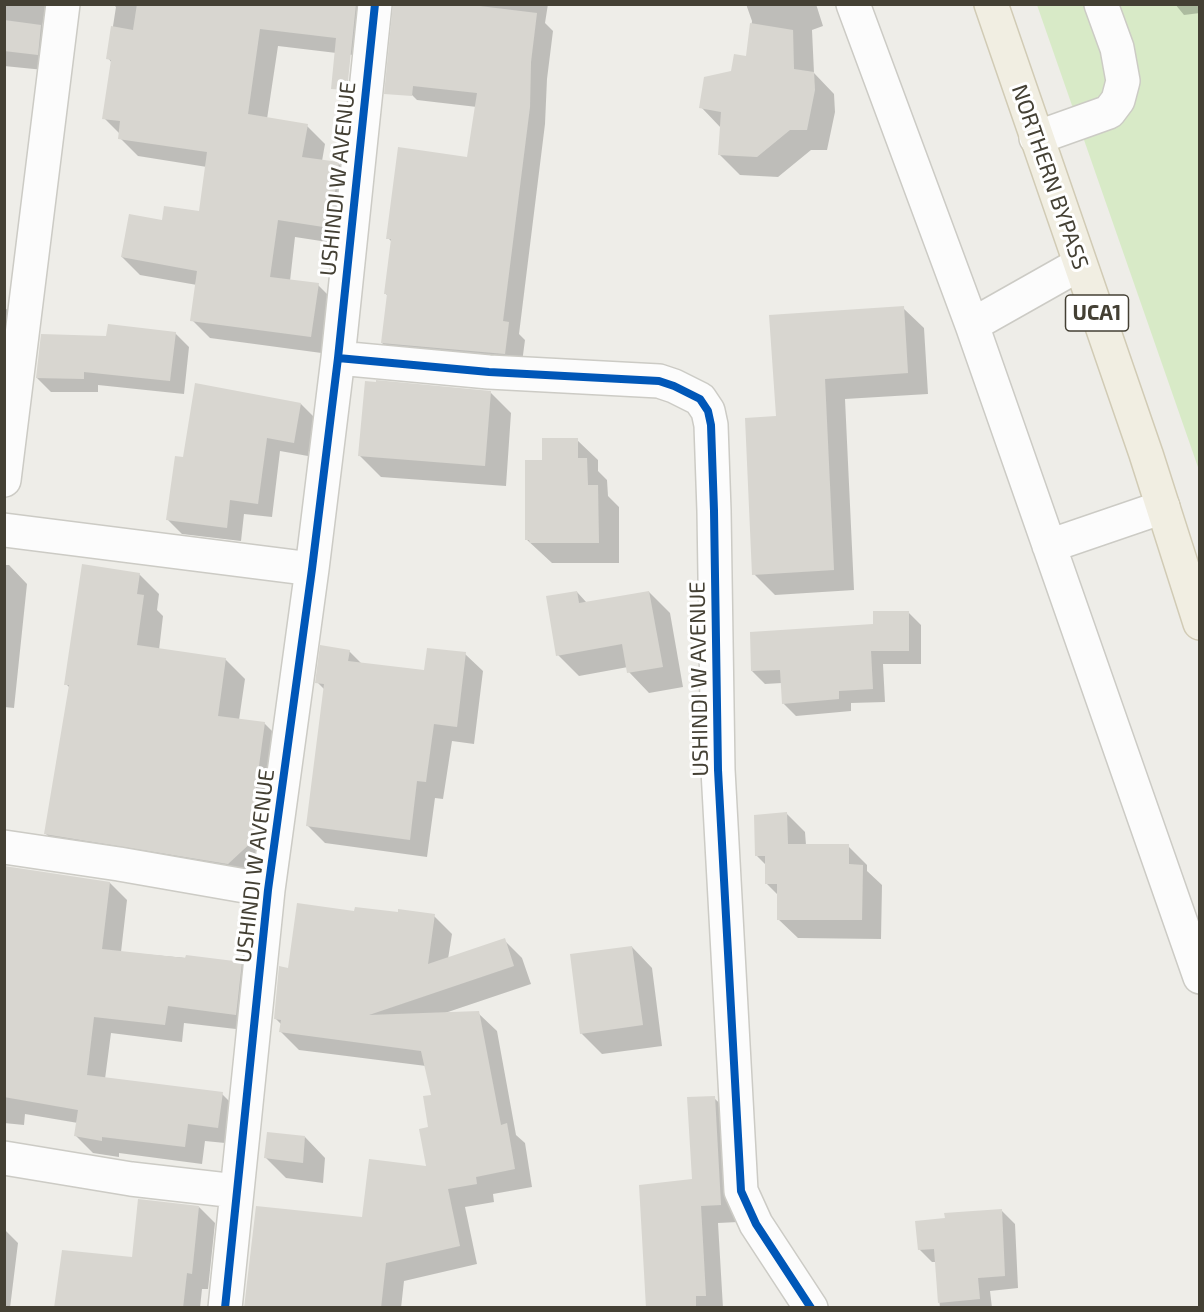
<!DOCTYPE html>
<style>
body{margin:0}
#map{position:relative;width:1204px;height:1312px;overflow:hidden;background:#eeede8;font-family:"Exo 2",sans-serif}
canvas{display:block}
.frame{position:absolute;inset:0;border:6px solid #444034;pointer-events:none}
</style>
<div id="map">
<canvas width="1204" height="1312"></canvas>
<div class="frame"></div>
</div>
<script>
const ctx = document.querySelector('canvas').getContext('2d');
ctx.lineJoin = 'round';
function paint(path, color) { ctx.fillStyle = color; ctx.fill(path, 'evenodd'); }
const poly = rows => new Path2D(rows.map(r => 'M' + r).join(''));
function trace(path, color, width, dash) { ctx.strokeStyle = color; ctx.lineWidth = width; ctx.lineCap = dash ? 'butt' : 'round'; ctx.setLineDash(dash || []); ctx.stroke(path); }
function label(font, color, halo, rows, align = 'center') {
  ctx.font = font + ' "Exo 2",sans-serif'; ctx.lineWidth = 6; ctx.setLineDash([]); ctx.textBaseline = 'middle'; ctx.strokeStyle = halo; ctx.fillStyle = color; for (const [text, x, y, turn = 0] of rows) {
    ctx.save(); ctx.translate(x, y); ctx.rotate((+turn || 0) * Math.PI / 180); ctx.textAlign = isNaN(turn) ? turn : align; if (halo) ctx.strokeText(text, 0, 0); ctx.fillText(text, 0, 0); ctx.restore();
  }
}
const green = poly([
 [1037,5,1199,5,1199,470]
]);
const shadow = poly([
 [4,4,46,4,42,28,58,44,54,71,4,66],
 [113,4,379,4,370,57,278,46,267,119,307,126,325,144,322,161,339,164,357,182,347,245,295,237,290,281,318,285,336,303,329,354,210,338,192,320,197,285,140,275,122,257,163,222,200,213,207,167,138,156,120,138,120,134,104,118,112,63,108,58,116,7],
 [412,4,548,4,545,23,553,31,547,79,545,124,519,334,525,340,521,370,399,359,382,343,388,296,385,293,392,242,388,238,468,159,477,107,417,100,401,84],
 [746,4,816,4,823,26,812,30,814,73,834,94,835,112,827,150,811,150,778,177,740,175,719,154,721,128,701,107,747,57,752,21],
 [1175,4,1200,4,1200,13,1184,15],
 [4,307,21,322,4,455,4,332,6,318,4,318],
 [903,308,924,328,928,394,845,399,854,590,775,595,754,574,778,418],
 [175,333,189,347,184,394,98,385,98,392,51,392,37,378],
 [490,392,511,413,506,486,381,477,360,456],
 [301,404,315,418,308,456,280,451,272,517,244,514,241,541,182,534,168,520,184,459],
 [577,440,598,460,598,471,607,480,608,496,619,507,619,563,552,563,526,539,543,461],
 [4,565,9,565,27,584,14,708,4,707],
 [139,574,159,594,157,610,163,616,159,650,225,659,245,679,239,720,264,723,284,743,281,818,249,883,65,853,45,833,70,688,66,684],
 [577,592,587,603,649,592,670,613,683,687,649,693,629,672,628,667,579,676,558,655],
 [908,612,921,625,921,664,883,664,885,702,851,703,851,711,796,716,783,703,782,683,765,684,752,671],
 [349,651,363,665,426,672,465,654,483,671,474,744,452,741,443,799,435,798,427,857,325,843,307,825,325,690,317,682],
 [786,813,805,832,806,845,848,846,867,865,867,871,882,885,881,939,798,938,778,919,779,896,766,883,767,866,757,856],
 [4,867,110,883,127,900,121,952,241,963,258,980,253,1031,184,1023,182,1042,111,1033,105,1079,222,1094,239,1111,235,1144,205,1141,202,1164,119,1153,119,1157,93,1153,76,1136,78,1123,25,1114,24,1125,4,1123],
 [356,912,434,916,452,934,448,959,504,940,522,958,531,984,445,1013,478,1013,497,1031,516,1135,525,1143,532,1187,493,1194,494,1202,465,1207,477,1264,404,1281,401,1308,245,1308,428,1168,433,1096,426,1066,299,1050,281,1032,282,1025,275,1018,290,969],
 [632,947,652,968,662,1046,602,1054,581,1033],
 [714,1098,732,1115,738,1222,718,1223,723,1308,648,1308,694,1180],
 [305,1137,325,1158,323,1183,286,1178,265,1157],
 [199,1207,215,1223,208,1289,202,1289,200,1308,55,1308,133,1258],
 [1002,1211,1015,1224,1018,1288,990,1291,992,1308,940,1308,936,1262,932,1262,919,1249],
 [4,1229,18,1243,10,1308,4,1308]
]);
const building = poly([
 [137,4,356,4,347,90,331,89,336,38,260,29,248,114,308,124,302,157,339,162,330,228,278,220,270,277,319,283,311,337,190,321,197,271,121,257,129,214,162,220,164,206,199,211,207,152,118,139,120,121,102,119,111,60,106,59,111,26,133,30],
 [393,4,463,4,537,13,531,62,530,107,503,321,509,322,505,354,381,343,387,294,384,294,391,239,386,239,398,147,467,157,477,93,413,86,412,96,384,94],
 [4,20,41,25,38,55,4,51],
 [750,23,793,30,794,69,814,72,815,90,807,130,790,130,757,157,718,155,721,112,699,108,704,77,731,71,734,54,746,56],
 [904,306,908,373,825,379,834,570,752,575,745,418,776,416,769,315],
 [108,324,176,332,170,381,84,372,84,379,36,378,41,334,106,336],
 [376,380,491,391,485,466,358,456,365,381,376,382],
 [195,383,301,403,294,443,267,438,258,504,230,500,227,528,166,520,175,456,183,457],
 [542,438,578,438,578,458,587,458,588,485,598,485,599,543,530,543,529,540,525,540,525,460,542,460],
 [82,564,140,573,137,594,144,595,137,645,226,658,218,716,265,722,255,795,262,796,255,839,228,864,44,834,69,685,64,685],
 [577,591,579,603,649,591,663,667,627,673,622,644,556,656,546,596],
 [873,611,909,611,909,651,871,651,873,689,839,691,839,699,782,704,780,670,751,671,750,632,873,624],
 [320,645,350,650,348,661,424,670,427,648,466,652,457,727,434,724,426,782,417,781,410,840,306,826,324,684,315,683],
 [787,812,788,844,849,844,849,864,863,865,862,920,777,920,777,884,765,884,765,856,755,856,754,815],
 [4,866,110,882,102,949,185,958,186,955,242,962,236,1015,168,1006,165,1025,94,1017,87,1075,223,1092,218,1128,188,1124,185,1147,102,1137,102,1141,74,1136,78,1110,4,1097],
 [297,903,354,911,355,907,398,912,398,909,435,914,428,964,505,938,514,966,369,1015,479,1011,501,1125,507,1123,515,1169,476,1177,477,1184,448,1189,460,1246,386,1263,381,1308,244,1308,256,1206,362,1217,369,1159,426,1166,419,1129,428,1127,423,1096,431,1095,421,1051,279,1032,281,1020,274,1019,279,966,288,968],
 [632,946,643,1025,580,1034,570,954],
 [715,1096,721,1205,701,1206,706,1296,696,1296,696,1308,646,1308,639,1185,692,1179,687,1097],
 [267,1132,305,1136,303,1163,264,1158],
 [138,1199,199,1206,192,1274,187,1273,183,1308,54,1308,62,1250,132,1257],
 [1002,1209,1005,1276,978,1278,980,1299,938,1303,934,1249,918,1250,915,1221,945,1218,944,1213]
]);
const minor = poly([
 [853,4,972,325,1200,977],
 [1036,138,1109,112,1118,100,1123,81,1117,48,1101,4],
 [972,325,1080,264],
 [338,358,489,372,659,381,674,386,700,399,708,411,711,425,714,511,718,770,741,1191,756,1224,811,1308],
 [4,480,63,4],
 [4,530,312,569],
 [1049,546,1163,507],
 [4,847,119,864,268,890],
 [4,1158,131,1179,236,1191],
 [225,1308,268,890,312,569,338,358,375,4]
]);
const major = poly([
 [991,4,1146,454,1200,623]
]);
const cycleway = poly([
 [338,358,489,372,659,381,674,386,700,399,708,411,711,425,714,511,718,770,741,1191,756,1224,811,1308],
 [225,1308,268,890,312,569,338,358,375,4]
]);
const shields = [
 [1097,313,63]
];
const shieldNames = [
 ["UCA1",1097,313]
];
const streetNames = [
 ["NORTHERN BYPASS",1050,177,71],
 ["USHINDI W AVENUE",338,179,-84],
 ["USHINDI W AVENUE",699,679,-91],
 ["USHINDI W AVENUE",255,866,-83]
];
paint(green, '#d8eac7');
paint(shadow, '#0003');
paint(building, '#d8d6d0');
trace(minor, '#cccbc5', 36);
trace(major, '#d1cbb5', 36);
trace(minor, '#fcfcfc', 33);
trace(major, '#f1eee2', 33);
trace(cycleway, '#0057b8', 8);
for (const [x, y, w] of shields) { const box = new Path2D(); box.roundRect(x - w / 2, y - 18, w, 36, 4.5); ctx.fillStyle = '#fff'; ctx.fill(box); trace(box, '#444034', 1.5); }
label('bold 21px', '#444034', null, shieldNames);
label('22px', '#444034', '#fff', streetNames);
</script>
